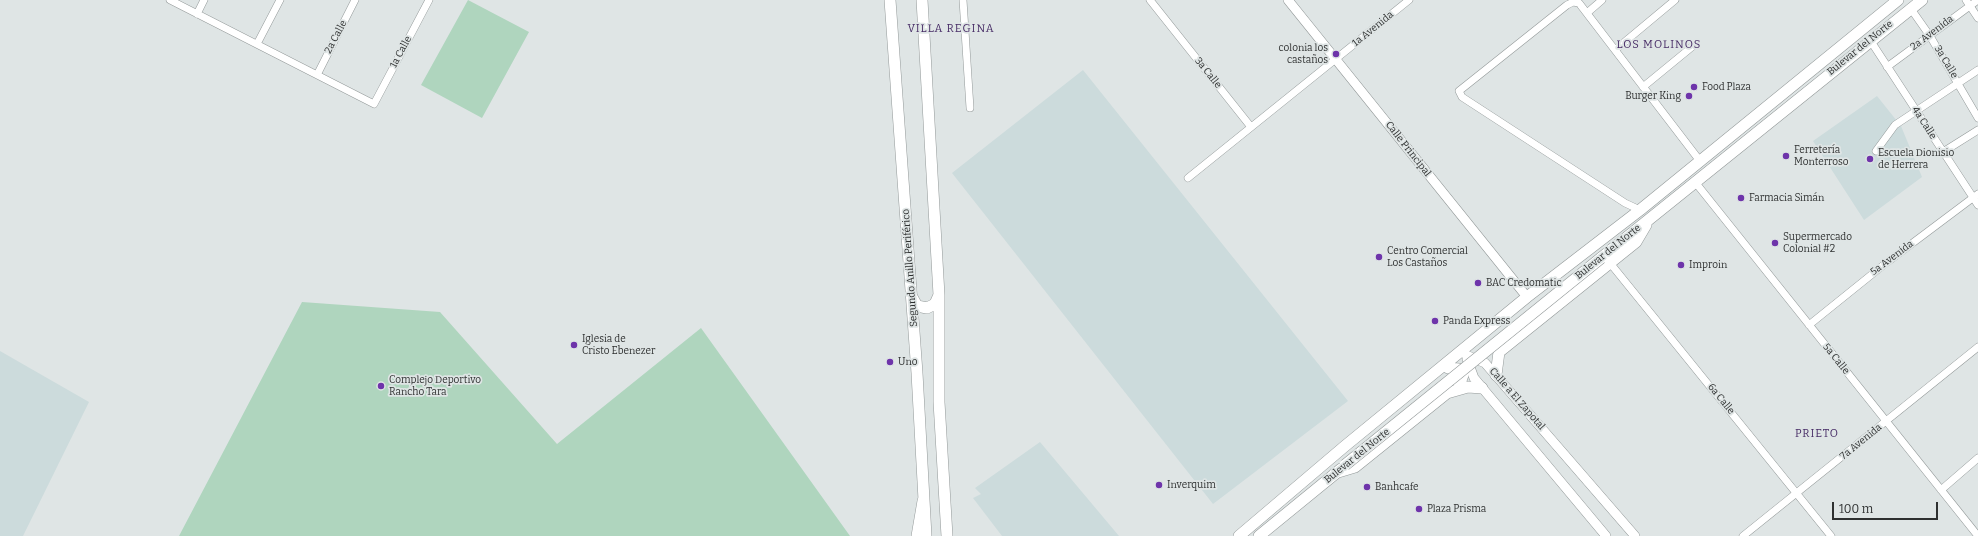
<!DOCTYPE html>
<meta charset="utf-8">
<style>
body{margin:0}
#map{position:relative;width:1978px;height:536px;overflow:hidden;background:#dfe5e5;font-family:Bitter,serif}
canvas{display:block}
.scale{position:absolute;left:1832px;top:502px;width:106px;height:18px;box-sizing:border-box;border:2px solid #2e3030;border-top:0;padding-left:5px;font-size:12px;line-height:14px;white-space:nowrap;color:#2e3030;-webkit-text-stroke:3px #dfe5e5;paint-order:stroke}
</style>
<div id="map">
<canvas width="1978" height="536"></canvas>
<div class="scale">100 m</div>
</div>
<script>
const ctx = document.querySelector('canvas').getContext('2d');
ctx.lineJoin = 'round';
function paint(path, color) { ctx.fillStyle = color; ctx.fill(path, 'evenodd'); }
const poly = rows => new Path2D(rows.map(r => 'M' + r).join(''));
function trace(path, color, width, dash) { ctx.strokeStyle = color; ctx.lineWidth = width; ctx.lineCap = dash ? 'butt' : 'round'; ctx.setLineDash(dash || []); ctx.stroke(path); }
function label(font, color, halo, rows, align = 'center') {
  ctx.font = font + ' Bitter,serif'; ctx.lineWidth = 3.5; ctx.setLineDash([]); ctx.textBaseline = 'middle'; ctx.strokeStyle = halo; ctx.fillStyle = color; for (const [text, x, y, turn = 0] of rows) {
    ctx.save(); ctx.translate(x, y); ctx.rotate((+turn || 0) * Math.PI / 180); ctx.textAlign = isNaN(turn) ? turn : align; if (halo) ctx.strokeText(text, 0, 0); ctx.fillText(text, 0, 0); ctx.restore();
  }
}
const built = poly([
 [1083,70,1348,401,1213,504,952,173],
 [1877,96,1901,126,1922,177,1864,220,1813,141],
 [0,351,89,402,23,536,0,536],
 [1040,442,1119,536,1002,536,973,498,981,494,975,488]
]);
const green = poly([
 [468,0,529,32,482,118,421,85],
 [302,302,440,312,557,444,701,328,850,536,179,536]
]);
const minor = poly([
 [170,0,374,104,429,0],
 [963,0,970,108],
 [1150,0,1251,127],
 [1966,0,1978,18],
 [1911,9,1930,36,1978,118],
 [1587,13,1602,0],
 [197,14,204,0],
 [1870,40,1978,205],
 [257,44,280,0],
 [1615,50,1675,0],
 [1887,67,1978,0],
 [317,75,355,0],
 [1643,87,1693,46],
 [1876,151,1895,125,1978,70],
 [1943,152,1978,130],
 [1188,178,1409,0],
 [1695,182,1978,536],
 [1640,210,1625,203,1462,97,1459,91,1567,5,1573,2,1579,3,1700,161],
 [1610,263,1831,536],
 [1809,325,1886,263,1978,194],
 [1941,490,1978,458],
 [1743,536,1978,347]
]);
const tertiary = poly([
 [1288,0,1527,297],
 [1466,355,1485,363,1635,536],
 [1467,359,1474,378,1606,536]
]);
const primary = poly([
 [890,0,917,373,926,536],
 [922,0,939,295,939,402,947,536],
 [912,297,917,306,927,308,935,304,939,295]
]);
const trunk = poly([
 [1601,258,1922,0],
 [1448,368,1459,369,1463,375,1458,389],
 [1496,375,1499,352,1636,242,1646,225],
 [1335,473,1355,467,1447,393,1468,387,1482,388],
 [917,536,923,501],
 [1239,536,1345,446,1527,297,1640,210,1898,0],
 [1259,536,1341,469]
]);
const trunkBridge = poly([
 [1345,465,1601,258]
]);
const markers = [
 [1336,54,4,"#6e34aa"],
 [1694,87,4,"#6e34aa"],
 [1689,96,4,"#6e34aa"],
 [1786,156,4,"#6e34aa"],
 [1870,159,4,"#6e34aa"],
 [1741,198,4,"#6e34aa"],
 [1775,243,4,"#6e34aa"],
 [1379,257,4,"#6e34aa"],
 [1681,265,4,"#6e34aa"],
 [1478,283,4,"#6e34aa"],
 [1435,321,4,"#6e34aa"],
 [574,345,4,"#6e34aa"],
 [890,362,4,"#6e34aa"],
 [381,386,4,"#6e34aa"],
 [1159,485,4,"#6e34aa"],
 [1367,487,4,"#6e34aa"],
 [1419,509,4,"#6e34aa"]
];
const streetNames = [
 ["1a Avenida",1373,29,-39],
 ["2a Avenida",1932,33,-37],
 ["2a Calle",336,37,-62],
 ["Bulevar del Norte",1860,48,-39],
 ["1a Calle",401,52,-62],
 ["3a Calle",1946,62,59],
 ["3a Calle",1208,73,51],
 ["4a Calle",1924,123,57],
 ["Calle Principal",1408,149,52],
 ["Bulevar del Norte",1608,252,-39],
 ["5a Avenida",1892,258,-37],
 ["Segundo Anillo Periférico",910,268,-94],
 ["5a Calle",1836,359,51],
 ["Calle a El Zapotal",1517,399,49],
 ["6a Calle",1721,399,51],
 ["7a Avenida",1861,442,-39],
 ["Bulevar del Norte",1357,456,-39]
];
const poiNames = [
 ["colonia los",1328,48,"right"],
 ["castaños",1328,60,"right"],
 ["Food Plaza",1702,87],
 ["Burger King",1681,96,"right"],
 ["Ferretería",1794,150],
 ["Monterroso",1794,162],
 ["Escuela Dionisio",1878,153],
 ["de Herrera",1878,165],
 ["Farmacia Simán",1749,198],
 ["Supermercado",1783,237],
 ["Colonial #2",1783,249],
 ["Centro Comercial",1387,251],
 ["Los Castaños",1387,263],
 ["Improin",1689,265],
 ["BAC Credomatic",1486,283],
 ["Panda Express",1443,321],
 ["Iglesia de",582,339],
 ["Cristo Ebenezer",582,351],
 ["Uno",898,362],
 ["Complejo Deportivo",389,380],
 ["Rancho Tara",389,392],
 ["Inverquim",1167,485],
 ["Banhcafe",1375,487],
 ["Plaza Prisma",1427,509]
];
const neighbourhoodNames = [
 ["VILLA REGINA",951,29],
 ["LOS MOLINOS",1659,45],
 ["PRIETO",1817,434]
];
paint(built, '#ccdbdc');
paint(green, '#afd5be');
trace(minor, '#929898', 8);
trace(tertiary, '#929898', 10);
trace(primary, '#929898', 12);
trace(trunk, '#929898', 12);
trace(minor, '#fff', 7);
trace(tertiary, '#fff', 9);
trace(primary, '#fff', 11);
trace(trunk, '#fff', 11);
trace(trunkBridge, '#929898', 12, []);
trace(trunkBridge, '#fff', 11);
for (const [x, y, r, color] of markers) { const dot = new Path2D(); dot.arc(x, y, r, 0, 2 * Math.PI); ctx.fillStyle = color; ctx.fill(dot); trace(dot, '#dfe5e5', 1.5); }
label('10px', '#2e3030', '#dfe5e5', streetNames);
label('10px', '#2e3030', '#dfe5e5', poiNames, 'left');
ctx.letterSpacing = '1px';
label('11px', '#462b65', '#dfe5e5', neighbourhoodNames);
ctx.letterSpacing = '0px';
</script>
